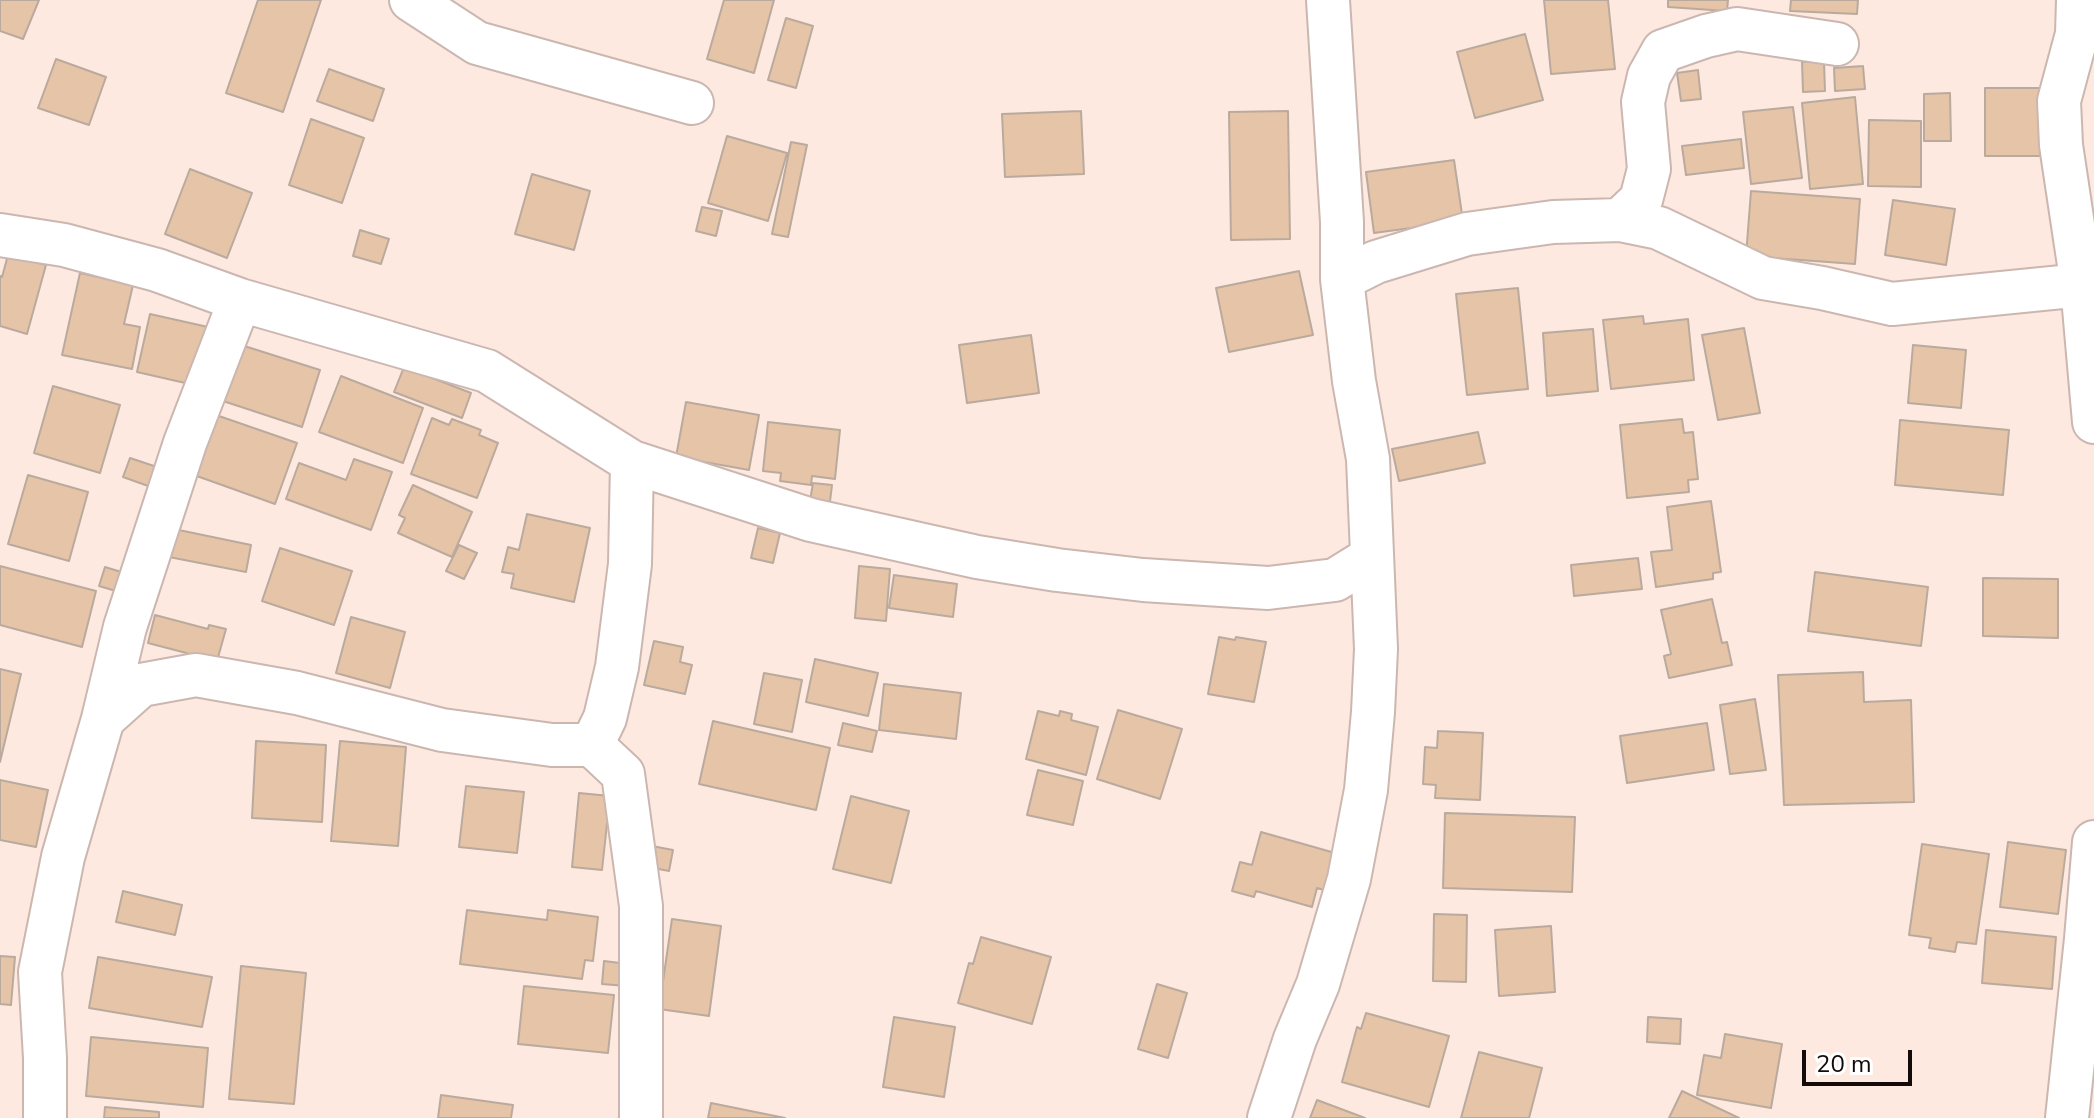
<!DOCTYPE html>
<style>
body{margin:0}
#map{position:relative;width:2094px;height:1118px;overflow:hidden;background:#fee9e1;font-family:"Nunito Sans",sans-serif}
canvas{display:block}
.scale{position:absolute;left:1802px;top:1050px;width:110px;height:36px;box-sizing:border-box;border:4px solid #120b09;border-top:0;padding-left:10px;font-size:24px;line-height:28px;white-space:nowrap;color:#120b09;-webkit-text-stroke:6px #fff;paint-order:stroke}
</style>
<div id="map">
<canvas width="2094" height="1118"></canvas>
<div class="scale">20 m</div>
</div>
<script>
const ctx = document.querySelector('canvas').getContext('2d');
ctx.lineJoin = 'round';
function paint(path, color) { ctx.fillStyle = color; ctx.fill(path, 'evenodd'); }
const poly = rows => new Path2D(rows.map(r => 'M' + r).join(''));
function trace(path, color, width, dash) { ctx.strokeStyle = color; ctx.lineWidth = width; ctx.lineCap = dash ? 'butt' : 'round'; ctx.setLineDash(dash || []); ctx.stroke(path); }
const building = poly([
 [0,0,39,0,23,39,0,31,0,0],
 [258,0,321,0,283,112,226,93,258,0],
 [724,0,774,0,754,73,707,59,724,0],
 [1544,0,1608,0,1615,69,1551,74,1544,0],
 [1668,0,1728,0,1727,11,1668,7,1668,0],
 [1791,0,1858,0,1857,14,1790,11,1791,0],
 [786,18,813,26,796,88,768,80,786,18],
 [1525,34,1543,100,1475,118,1457,52,1525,34],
 [56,59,106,77,89,125,38,108,56,59],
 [1824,61,1825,91,1803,92,1802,62,1824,61],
 [1863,66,1865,89,1835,91,1834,68,1863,66],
 [329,69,384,89,373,121,317,101,329,69],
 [1698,70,1701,99,1681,101,1677,73,1698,70],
 [1985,88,2041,88,2040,156,1985,156,1985,88],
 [1950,93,1951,141,1924,141,1924,94,1950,93],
 [1855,97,1863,184,1810,189,1802,103,1855,97],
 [1793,107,1802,178,1751,184,1743,112,1793,107],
 [1081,111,1084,174,1005,177,1002,114,1081,111],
 [1288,111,1290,239,1231,240,1229,112,1288,111],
 [311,119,364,138,342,203,289,185,311,119],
 [1869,120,1921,121,1921,187,1868,186,1869,120],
 [727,136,787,153,768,221,708,203,727,136],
 [1741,139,1744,168,1686,175,1682,146,1741,139],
 [791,142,807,145,788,237,772,234,791,142],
 [1454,160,1463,221,1374,233,1366,172,1454,160],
 [190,169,252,193,227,258,165,234,190,169],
 [532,174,590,191,574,250,515,234,532,174],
 [1751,191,1860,199,1855,264,1746,256,1751,191],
 [1893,200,1955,209,1946,265,1885,255,1893,200],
 [702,207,722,211,716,236,696,231,702,207],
 [360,230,389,239,381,264,353,256,360,230],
 [8,255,46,265,27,334,0,326,0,276,2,277,8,255],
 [1299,271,1313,335,1229,352,1216,288,1299,271],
 [80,273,133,285,124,324,140,327,132,369,62,355,80,273],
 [1518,288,1528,389,1467,395,1456,294,1518,288],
 [150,314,208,327,194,385,137,372,150,314],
 [1643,316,1644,324,1688,319,1694,380,1611,389,1603,320,1643,316],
 [1744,328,1760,413,1718,420,1702,335,1744,328],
 [1593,329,1598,391,1547,396,1543,333,1593,329],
 [1031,335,1039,393,967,403,959,345,1031,335],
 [238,344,320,370,302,427,220,400,238,344],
 [1913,345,1966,350,1961,408,1908,403,1913,345],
 [404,367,471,393,462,418,394,392,404,367],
 [341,376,423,408,403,463,319,432,341,376],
 [53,386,120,405,100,473,34,453,53,386],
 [686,402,759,415,749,470,676,457,686,402],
 [216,415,297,443,275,504,194,475,216,415],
 [432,418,449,425,452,419,481,430,479,435,498,443,477,498,411,474,432,418],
 [1682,419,1684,433,1693,432,1698,479,1688,480,1689,492,1627,498,1620,425,1682,419],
 [1900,420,2009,430,2003,495,1895,485,1900,420],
 [768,422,840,430,835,479,812,476,811,485,780,481,781,473,763,471,768,422],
 [1478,432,1485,463,1399,481,1392,449,1478,432],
 [130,458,157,467,151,487,123,477,130,458],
 [354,459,392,472,371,530,286,499,299,463,346,480,354,459],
 [28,475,88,492,69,561,8,544,28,475],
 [813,483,832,485,829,510,809,507,813,483],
 [413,485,472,512,452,557,398,533,405,518,399,515,413,485],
 [1711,501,1721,572,1713,573,1713,579,1656,587,1651,552,1672,550,1667,507,1711,501],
 [527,514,590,528,574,602,511,588,514,574,502,572,508,547,519,550,527,514],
 [758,528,780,533,773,563,751,558,758,528],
 [174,529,251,545,246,572,169,557,174,529],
 [459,545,477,553,464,579,446,571,459,545],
 [280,548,352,571,334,625,262,601,280,548],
 [1638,558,1642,589,1574,596,1571,565,1638,558],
 [0,566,96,591,82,647,0,625,0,566],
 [859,566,890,569,886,621,855,618,859,566],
 [105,567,131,575,126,594,99,586,105,567],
 [1815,572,1928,587,1921,646,1808,631,1815,572],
 [894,575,957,584,953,617,889,608,894,575],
 [1983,578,2058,579,2058,638,1983,636,1983,578],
 [1712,599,1722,643,1727,642,1732,665,1669,678,1664,656,1671,654,1661,610,1712,599],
 [155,615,208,629,209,625,226,629,217,661,148,643,155,615],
 [351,617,405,632,390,688,336,673,351,617],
 [1219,637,1235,640,1236,637,1266,642,1254,702,1208,694,1219,637],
 [654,641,683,647,680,662,692,665,685,694,644,685,654,641],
 [815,659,878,673,868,716,806,702,815,659],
 [0,669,21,674,0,762,0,669],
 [1863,672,1864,702,1911,700,1914,802,1784,805,1778,675,1863,672],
 [764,673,802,680,792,732,754,724,764,673],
 [884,684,961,693,956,739,879,730,884,684],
 [1755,699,1766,770,1730,774,1720,705,1755,699],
 [1118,710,1182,729,1160,799,1097,779,1118,710],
 [1038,711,1059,716,1060,711,1072,714,1071,720,1098,727,1086,775,1026,759,1038,711],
 [713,721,830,748,816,810,699,784,713,721],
 [843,723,877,731,872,752,838,745,843,723],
 [1707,723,1714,770,1627,783,1620,736,1707,723],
 [1438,731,1483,733,1480,800,1435,798,1436,785,1423,784,1425,747,1437,748,1438,731],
 [256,741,326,745,322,822,252,818,256,741],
 [340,741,406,747,398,846,331,841,340,741],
 [1038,770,1083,781,1073,825,1027,815,1038,770],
 [0,780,48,790,36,847,0,840,0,780],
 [466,786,524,792,517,853,459,847,466,786],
 [579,793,610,796,602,870,572,867,579,793],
 [851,796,909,811,891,883,833,869,851,796],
 [1445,813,1575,817,1572,892,1443,888,1445,813],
 [1261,832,1335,853,1324,890,1317,888,1312,907,1256,891,1254,897,1232,891,1240,862,1252,865,1261,832],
 [2008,842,2066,850,2058,914,2000,907,2008,842],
 [1922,844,1989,854,1976,944,1957,942,1955,952,1929,948,1931,938,1909,935,1922,844],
 [652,846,673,850,669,871,648,867,652,846],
 [123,891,182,905,175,935,116,922,123,891],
 [467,910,547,920,548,910,598,917,593,961,585,960,582,979,460,964,467,910],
 [1434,914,1467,915,1466,982,1433,981,1434,914],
 [672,919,721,926,709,1016,659,1009,672,919],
 [1551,926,1555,992,1499,996,1495,930,1551,926],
 [1986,930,2056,937,2052,989,1982,983,1986,930],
 [981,937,1051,957,1032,1024,958,1003,969,963,973,964,981,937],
 [0,956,15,957,11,1005,0,1004,0,956],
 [98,957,212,977,202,1027,89,1008,98,957],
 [604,961,628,964,626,986,602,984,604,961],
 [241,966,306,973,294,1104,229,1099,241,966],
 [1157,984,1187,993,1168,1058,1138,1049,1157,984],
 [524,986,614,995,608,1053,518,1044,524,986],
 [1366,1013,1449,1036,1429,1107,1342,1082,1357,1027,1361,1029,1366,1013],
 [894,1017,955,1027,944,1097,883,1087,894,1017],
 [1648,1017,1681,1019,1680,1044,1647,1042,1648,1017],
 [1725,1034,1782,1044,1771,1108,1697,1095,1704,1055,1721,1058,1725,1034],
 [91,1037,208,1048,203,1107,86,1096,91,1037],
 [1479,1052,1542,1068,1529,1118,1461,1118,1479,1052],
 [1682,1091,1739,1118,1669,1118,1682,1091],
 [441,1095,513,1105,511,1118,438,1118,441,1095],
 [1317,1100,1365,1118,1310,1118,1317,1100],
 [711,1103,785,1118,708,1118,711,1103],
 [105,1107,159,1112,159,1118,104,1118,105,1107]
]);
const minor = poly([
 [411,0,477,43,692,103],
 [2078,0,2077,34,2059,101,2061,145,2082,285,2094,422],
 [1620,220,1659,228,1763,278,1822,288,1892,304,2082,285],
 [0,235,64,245,157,270,240,300,487,371,632,462,811,520,977,557,1057,570,1143,580,1268,588,1335,580,1372,557],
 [1342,279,1376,262,1467,234,1553,222,1620,220,1641,200,1649,169,1643,102,1649,76,1663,51,1706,36,1737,29,1837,44],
 [103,719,141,685,196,675,297,693,442,730,552,745,592,745,605,718,617,667,630,564,632,462],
 [592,745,623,774,641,906,641,1118],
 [45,1118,45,1058,40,972,63,857,103,719,125,627,185,443,240,300],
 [1269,1118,1295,1039,1318,984,1349,879,1366,790,1373,712,1376,649,1368,459,1354,381,1342,279,1342,222,1328,0],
 [2067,1118,2086,939,2094,842]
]);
paint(building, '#e6c4a7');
trace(building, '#baaa9d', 2);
trace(minor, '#cbb7b0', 46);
trace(minor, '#fff', 42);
</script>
